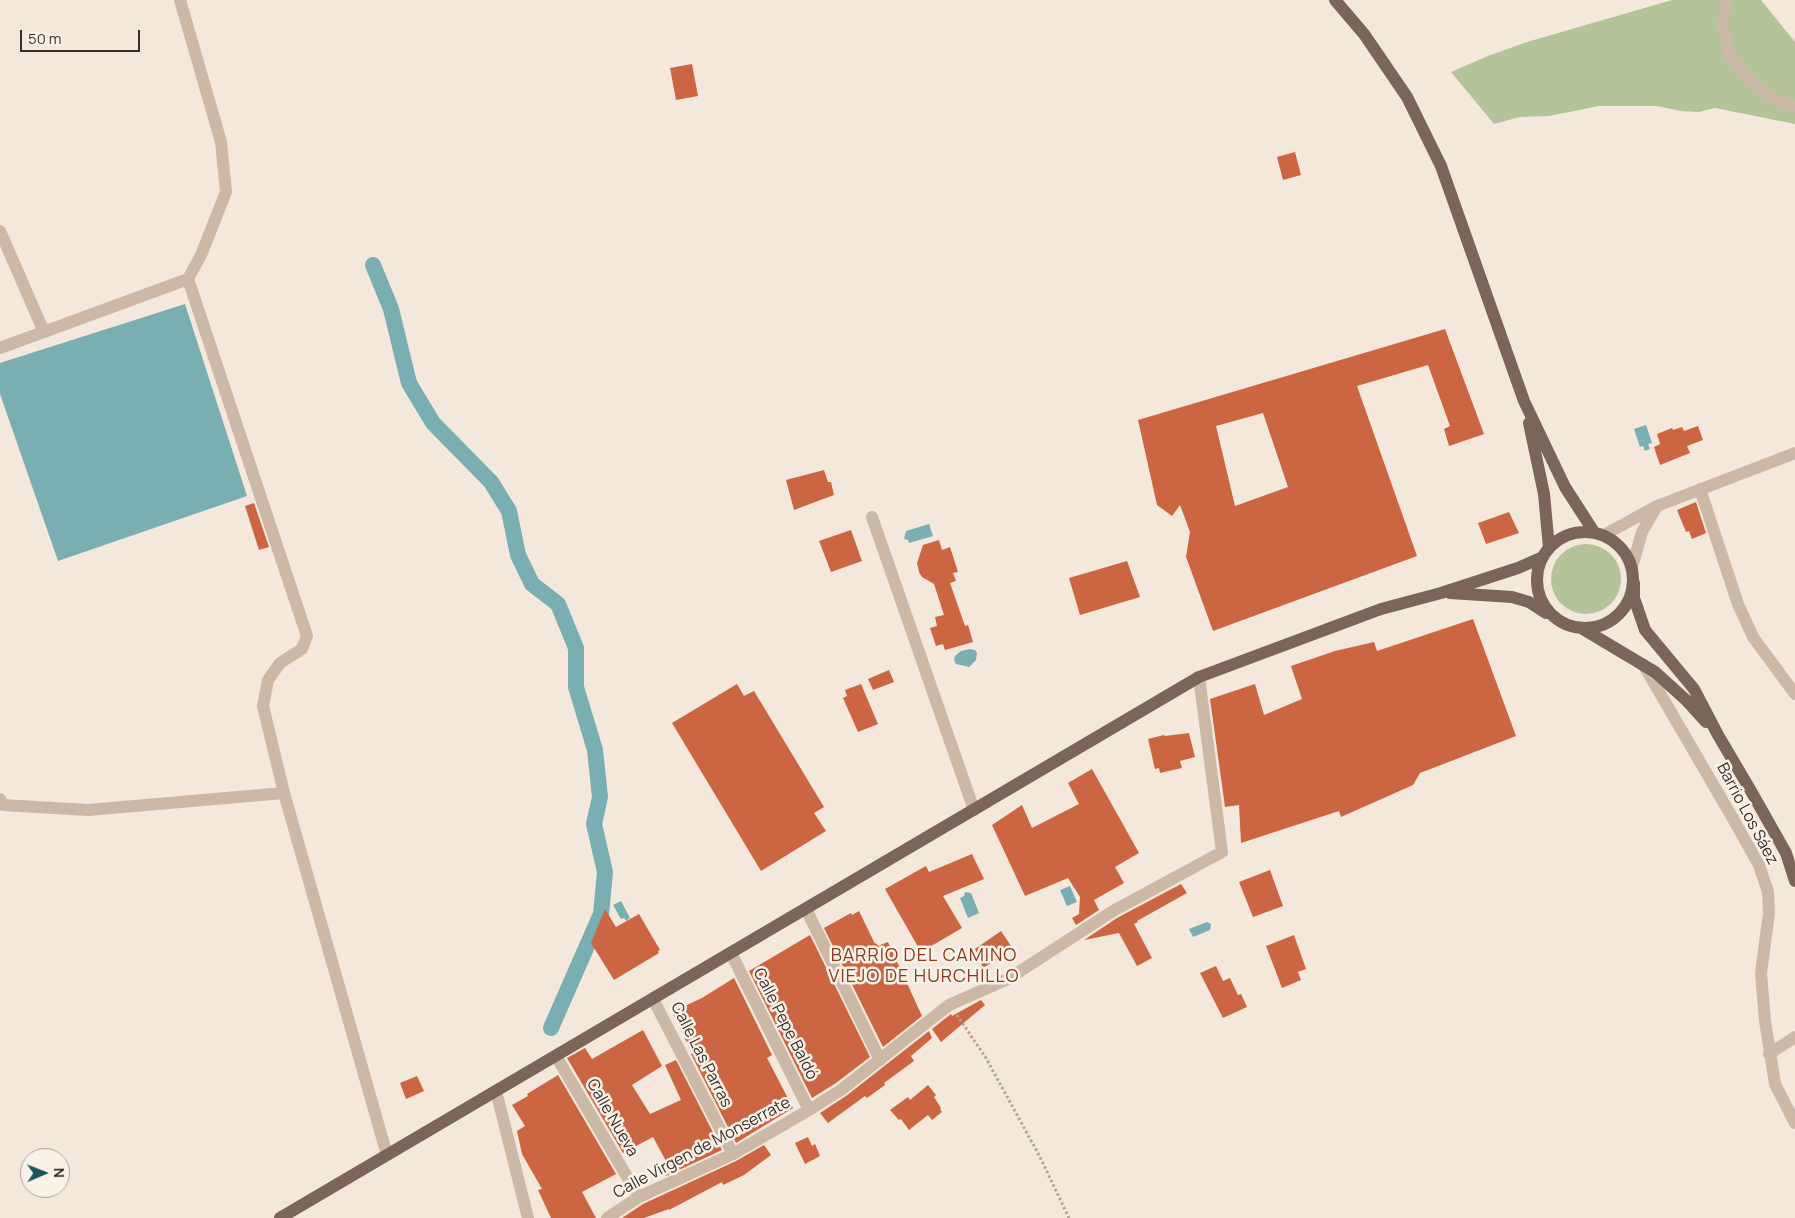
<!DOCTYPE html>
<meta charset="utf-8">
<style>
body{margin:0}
#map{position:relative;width:1795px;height:1218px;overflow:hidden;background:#f3e8db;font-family:Manrope,sans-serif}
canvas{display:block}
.north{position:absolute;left:20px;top:1148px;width:50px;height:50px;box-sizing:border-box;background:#faf2e8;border:1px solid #aca39b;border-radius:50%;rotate:89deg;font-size:14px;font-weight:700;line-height:20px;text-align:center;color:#382d28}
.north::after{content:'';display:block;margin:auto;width:18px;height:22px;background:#1b565c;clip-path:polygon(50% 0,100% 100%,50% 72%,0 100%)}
.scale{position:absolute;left:20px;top:30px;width:120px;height:22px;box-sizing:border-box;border:2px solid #382d28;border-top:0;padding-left:6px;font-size:15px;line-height:18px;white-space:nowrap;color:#382d28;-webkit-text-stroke:4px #faf2e8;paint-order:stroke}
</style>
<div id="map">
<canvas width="1795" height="1218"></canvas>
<div class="north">N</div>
<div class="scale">50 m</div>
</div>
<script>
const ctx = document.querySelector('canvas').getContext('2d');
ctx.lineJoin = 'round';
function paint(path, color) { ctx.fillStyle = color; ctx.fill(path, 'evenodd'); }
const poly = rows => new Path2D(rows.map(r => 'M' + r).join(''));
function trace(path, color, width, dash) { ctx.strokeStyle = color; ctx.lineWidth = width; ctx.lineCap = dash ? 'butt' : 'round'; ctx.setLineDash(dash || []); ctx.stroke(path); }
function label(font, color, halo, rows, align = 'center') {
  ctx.font = font + ' Manrope,sans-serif'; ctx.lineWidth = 5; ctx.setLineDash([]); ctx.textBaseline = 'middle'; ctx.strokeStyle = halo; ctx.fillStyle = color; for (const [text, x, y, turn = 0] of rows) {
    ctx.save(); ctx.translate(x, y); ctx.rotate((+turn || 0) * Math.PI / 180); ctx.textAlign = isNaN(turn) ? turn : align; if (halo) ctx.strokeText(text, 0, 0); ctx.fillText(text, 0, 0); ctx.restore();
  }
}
const green = poly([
 [1672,0,1761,0,1795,42,1795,124,1715,108,1699,112,1681,111,1656,106,1599,106,1549,116,1520,117,1494,124,1451,72,1488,56,1527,42],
 '1551 579a35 35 0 1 1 70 0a35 35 0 1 1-70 0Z'
]);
const water = poly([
 [185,304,247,496,58,561,0,394,0,363],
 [1646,425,1652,443,1648,444,1650,449,1645,451,1643,446,1640,447,1634,429],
 [929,524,933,536,909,543,908,540,904,539,906,531],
 [970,649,975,650,977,653,976,660,969,667,956,664,954,660,955,656,961,651],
 [1070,886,1077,902,1067,906,1060,890],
 [965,892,971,893,979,913,968,918,960,898,964,896],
 [621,901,630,918,626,921,624,918,621,919,613,905],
 [1207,922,1211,924,1210,930,1193,937,1189,929]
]);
const canal = poly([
 [373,265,391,309,409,383,433,423,491,482,509,511,518,555,532,584,558,604,576,648,576,687,595,750,600,797,594,824,605,872,601,914,551,1028]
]);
const building = poly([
 [692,64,698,96,676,100,670,68],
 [1295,152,1301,175,1283,180,1277,157],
 [1445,329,1484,434,1449,446,1444,429,1450,426,1428,365,1357,386,1417,556,1213,631,1186,557,1190,532,1180,505,1172,516,1157,505,1138,420],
 [1263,413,1288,487,1235,506,1216,426],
 [1698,426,1703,440,1687,446,1690,453,1660,465,1654,447,1660,444,1657,434,1672,428,1673,430,1682,427,1684,431],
 [824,470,828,482,831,482,834,495,794,510,786,480],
 [1696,502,1706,533,1692,539,1689,531,1686,532,1677,510],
 [254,503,269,547,259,550,245,506],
 [1509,512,1519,533,1486,544,1478,523],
 [851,530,862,561,831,572,819,541],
 [939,540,942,550,950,547,958,572,953,573,956,581,950,583,965,626,968,625,973,642,945,650,943,644,936,646,930,628,937,626,935,617,944,615,934,584,922,577,919,572,917,563,923,545],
 [1127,561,1140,597,1080,615,1069,578],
 [1473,619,1516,736,1420,773,1413,785,1341,817,1339,811,1241,843,1239,805,1225,807,1210,699,1255,684,1264,715,1302,699,1291,666,1335,651,1374,642,1377,651],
 [889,670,894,682,873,690,868,679],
 [737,684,744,696,754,691,824,807,814,813,826,831,761,871,672,723],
 [861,684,878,724,858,732,843,698,847,696,845,690],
 [1189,733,1195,757,1180,761,1182,768,1160,773,1159,768,1155,769,1148,739,1164,735,1165,736],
 [1092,769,1139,853,1115,867,1124,883,1094,900,1099,910,1076,925,1072,918,1079,914,1080,897,1068,878,1025,896,992,825,1022,805,1032,828,1079,804,1068,783],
 [972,854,984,879,943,896,962,928,921,952,885,889,926,866,929,872],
 [1270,870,1283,906,1253,917,1239,882],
 [1181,884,1187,893,1137,921,1138,922,1134,924,1152,958,1137,966,1119,933,1084,940,1117,918],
 [605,909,616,927,639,914,660,950,658,951,659,953,614,980,591,943],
 [859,911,875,944,876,943,878,946,888,942,922,1016,883,1047,824,928,851,913,852,915],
 [1001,931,1013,949,983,968,975,949],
 [810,935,870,1057,836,1083,812,1098,749,971],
 [1294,935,1306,969,1298,972,1301,980,1282,988,1266,946],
 [1216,966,1223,981,1230,978,1238,995,1241,994,1247,1007,1223,1018,1200,973],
 [734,978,772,1055,767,1058,793,1108,736,1143,691,1054,692,1053,672,1012,702,998],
 [981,1000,985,1005,941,1042,932,1029,951,1014,952,1016],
 [643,1030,662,1066,632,1085,650,1114,681,1100,665,1065,676,1060,722,1150,666,1176,660,1164,666,1161,653,1137,623,1153,567,1058,585,1048,592,1059],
 [929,1031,932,1038,911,1056,914,1061,884,1083,885,1085,867,1098,865,1096,828,1123,820,1113,846,1096],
 [558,1075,616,1174,582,1192,596,1218,551,1218,538,1190,542,1189,522,1154,517,1131,525,1126,512,1105,528,1096,527,1094],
 [417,1076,424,1091,406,1099,400,1083],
 [928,1085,936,1095,934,1097,941,1108,940,1109,942,1112,932,1120,928,1115,909,1130,901,1119,899,1120,890,1110,908,1097,910,1100],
 [808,1137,812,1146,815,1144,820,1156,805,1164,795,1143],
 [764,1145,771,1155,744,1175,723,1185,722,1182,669,1210,669,1209,644,1218,622,1218,643,1204,736,1161]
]);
const path = poly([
 [957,1015,986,1058,1040,1157,1069,1218]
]);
const minor = poly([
 [180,0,221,142,226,192,201,255,188,279,307,636,302,649,280,663,268,680,263,706,284,793,387,1155],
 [1725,0,1723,28,1731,58,1750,81,1771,97,1795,107],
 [0,231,44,332],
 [0,348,188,279],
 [1700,489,1738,604,1753,637,1795,694],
 [872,517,974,810],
 [1604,535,1657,506,1795,453],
 [1632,567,1642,532,1657,506],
 [1643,664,1732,817,1759,865,1768,892,1769,913,1761,973,1765,1021,1775,1084,1795,1123],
 [0,799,3,805,88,810,284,793],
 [806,909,880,1060],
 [731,953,809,1110],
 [653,999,733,1154],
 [1769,1054,1795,1037],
 [556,1056,639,1197],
 [496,1091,528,1218],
 [607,1218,639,1197,733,1154,809,1110,841,1090,949,1005,1008,979,1113,911,1222,852,1199,677]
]);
const major = poly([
 [1335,0,1364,34,1407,97,1441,166,1524,401,1565,487,1594,532],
 [1529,423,1544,494,1549,548],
 '1537 580a48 48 0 1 1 96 0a48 48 0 1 1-96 0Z',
 [1634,583,1634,598,1645,630,1694,689,1718,735,1751,791,1786,853,1795,881],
 [1450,593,1512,597,1529,602,1546,613],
 [1583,629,1655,672,1686,700,1706,722],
 [280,1218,1199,677,1381,609,1441,593,1518,568,1543,557]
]);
const streetNames = [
 ["Barrio Los Sáez",1747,814,62],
 ["Calle Pepe Baldó",785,1024,63],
 ["Calle Las Parras",701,1055,63],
 ["Calle Nueva",612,1118,60],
 ["Calle Virgen de Monserrate",702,1148,-28]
];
const neighbourhoodNames = [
 ["BARRIO DEL CAMINO",924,956],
 ["VIEJO DE HURCHILLO",924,977]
];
paint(green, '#b5c39b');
paint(water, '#79aeb2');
trace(canal, '#79aeb2', 16);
paint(building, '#cc6541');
trace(path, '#b8a291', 3, [2.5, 2.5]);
trace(minor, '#ccb8a7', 12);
trace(major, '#7b6458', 12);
label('16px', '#382d28', '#faf2e8', streetNames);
ctx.letterSpacing = '1px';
label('18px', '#8b391d', '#faf2e8', neighbourhoodNames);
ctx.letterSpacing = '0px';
</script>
